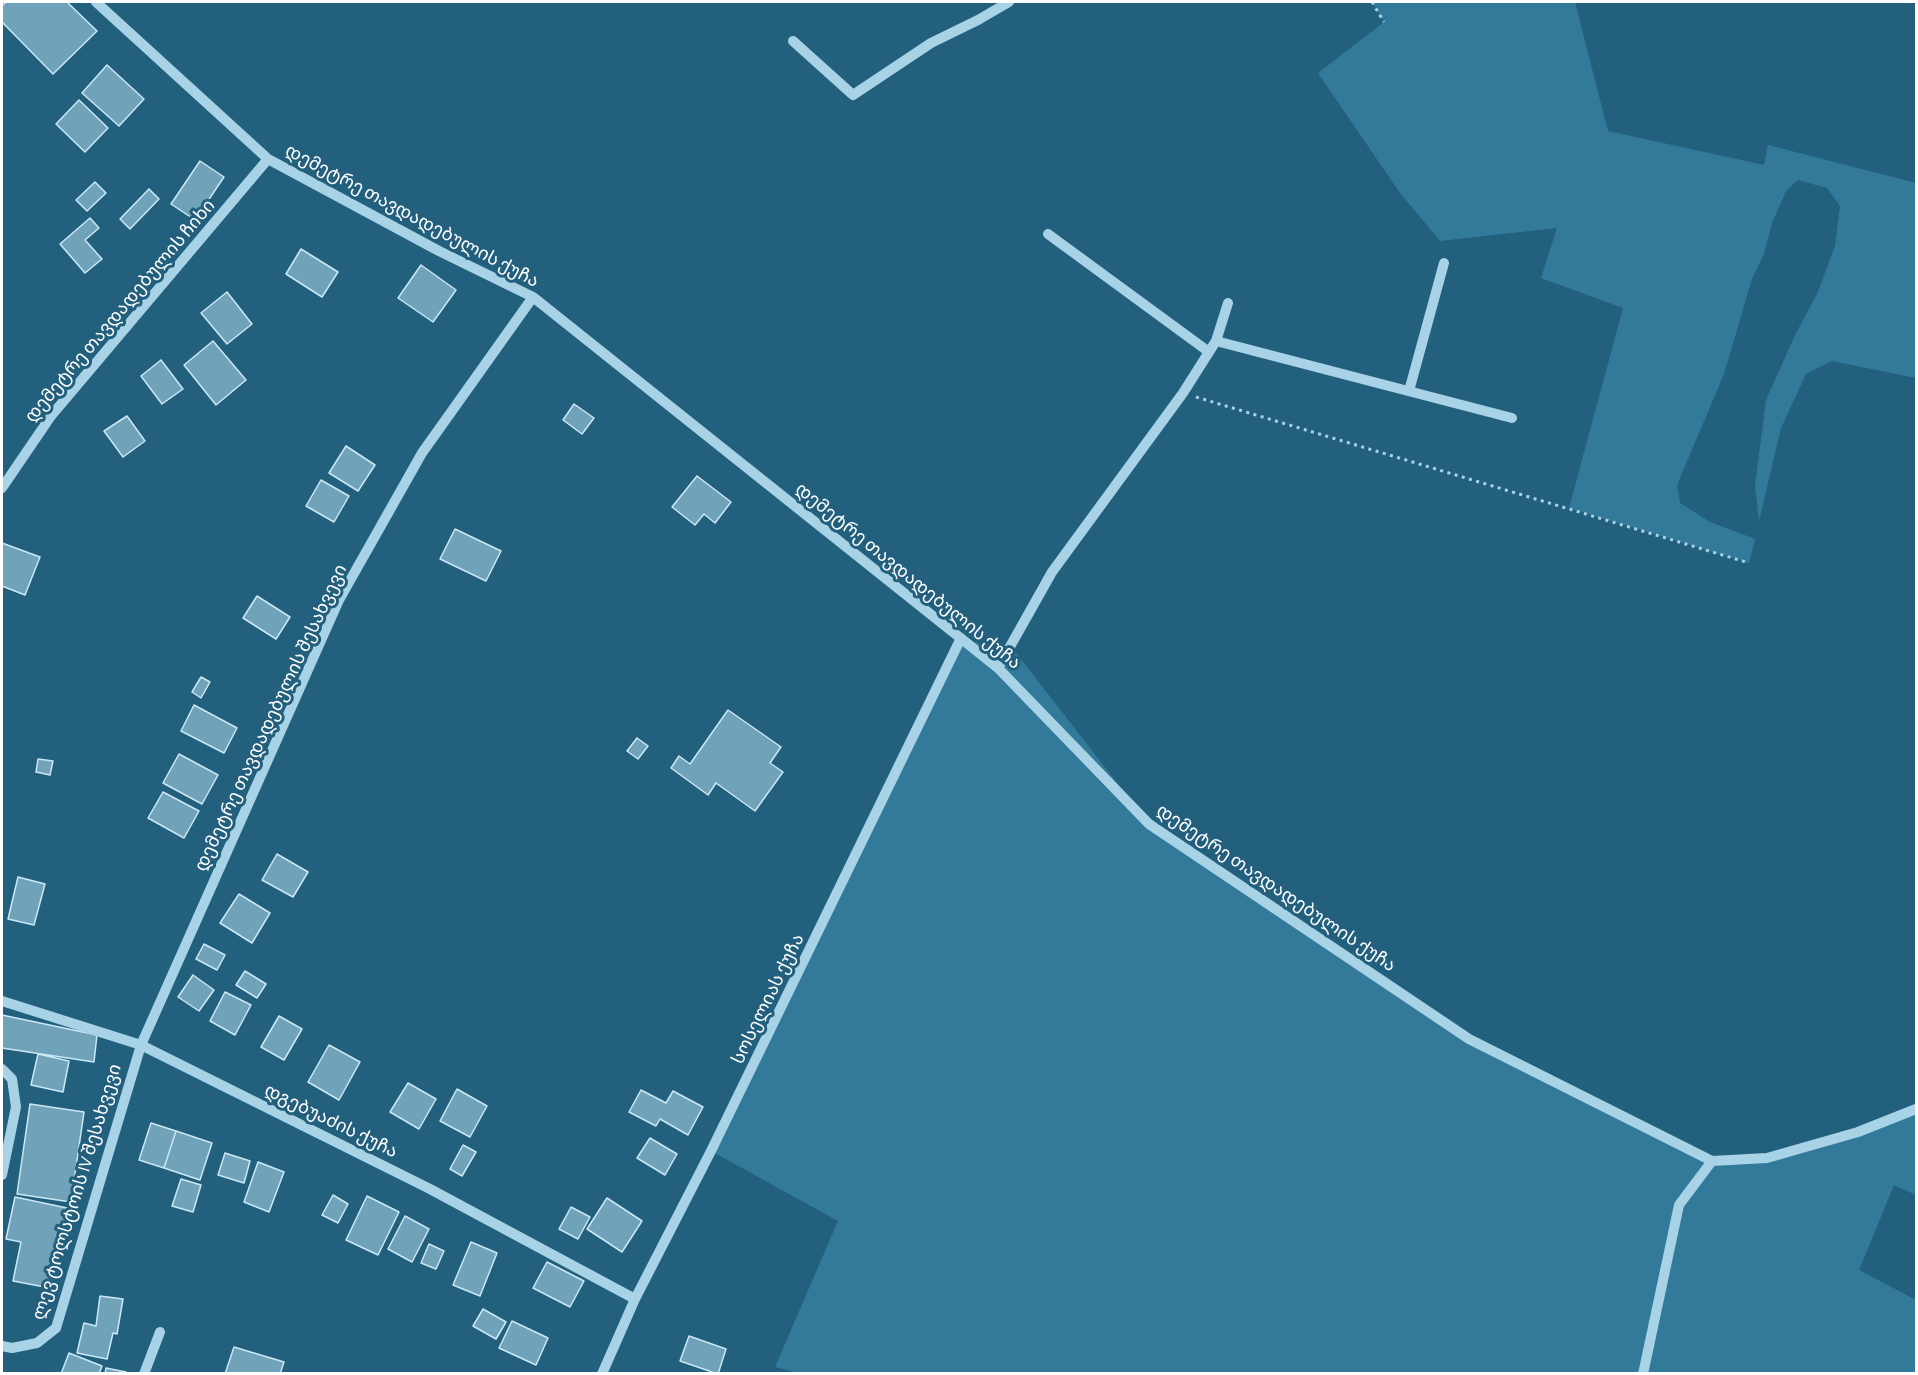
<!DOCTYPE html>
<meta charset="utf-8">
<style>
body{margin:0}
#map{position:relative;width:1918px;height:1375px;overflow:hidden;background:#23607e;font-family:"Alegreya Sans",sans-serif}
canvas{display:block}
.frame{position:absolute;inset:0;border:3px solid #fff;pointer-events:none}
</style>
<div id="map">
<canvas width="1918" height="1375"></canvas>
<div class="frame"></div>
</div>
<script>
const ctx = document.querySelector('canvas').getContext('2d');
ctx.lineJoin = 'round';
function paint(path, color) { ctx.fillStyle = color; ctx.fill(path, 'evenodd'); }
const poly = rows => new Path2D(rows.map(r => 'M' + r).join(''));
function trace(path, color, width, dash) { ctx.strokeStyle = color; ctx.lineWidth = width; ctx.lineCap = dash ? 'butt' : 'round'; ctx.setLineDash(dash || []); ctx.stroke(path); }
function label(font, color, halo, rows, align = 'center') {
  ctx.font = font + ' "Alegreya Sans","Noto Sans Georgian",sans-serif'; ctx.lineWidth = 6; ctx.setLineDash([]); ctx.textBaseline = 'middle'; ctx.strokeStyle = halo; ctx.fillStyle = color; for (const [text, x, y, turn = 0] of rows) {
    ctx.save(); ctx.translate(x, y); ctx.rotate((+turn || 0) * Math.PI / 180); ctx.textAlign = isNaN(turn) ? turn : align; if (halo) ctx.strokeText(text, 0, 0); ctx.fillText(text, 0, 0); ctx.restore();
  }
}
const green = poly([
 [1372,2,1575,2,1608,131,1764,165,1768,145,1916,183,1916,378,1832,361,1806,374,1781,428,1759,521,1755,486,1766,400,1796,333,1817,294,1835,246,1840,206,1827,188,1798,180,1786,191,1772,223,1764,254,1752,279,1724,374,1677,485,1680,503,1710,522,1755,539,1749,563,1569,508,1623,308,1541,278,1557,228,1440,241,1400,193,1318,73,1384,22],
 [961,638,1017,654,1149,824,1469,1039,1711,1161,1768,1158,1916,1109,1916,1195,1894,1185,1859,1270,1916,1300,1916,1373,799,1373,775,1367,838,1221,711,1151]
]);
const building = poly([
 [6,2,67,2,97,31,53,74,2,22,2,6,6,2],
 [107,65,144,99,119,126,82,93,107,65],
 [79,100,108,128,85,152,56,124,79,100],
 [200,161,224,177,195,220,171,204,200,161],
 [95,182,106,193,87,211,76,200,95,182],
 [149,189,159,199,130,229,120,219,149,189],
 [90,218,99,228,85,240,102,259,85,273,60,244,90,218],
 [301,249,338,272,322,297,286,274,301,249],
 [421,265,456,290,433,322,398,298,421,265],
 [227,292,252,324,227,344,201,313,227,292],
 [213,341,246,380,216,405,184,365,213,341],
 [161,360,183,389,162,404,141,376,161,360],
 [574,404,594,418,582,434,563,420,574,404],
 [127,416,145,441,123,457,104,431,127,416],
 [346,446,375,465,358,491,329,473,346,446],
 [697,476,731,502,715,523,704,514,695,525,672,507,697,476],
 [321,480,349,496,334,522,306,506,321,480],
 [455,529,501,551,486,581,440,559,455,529],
 [2,543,40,557,25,595,2,586,2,543],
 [257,596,290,617,276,639,243,618,257,596],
 [201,677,210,682,201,698,192,692,201,677],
 [194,705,237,728,224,753,181,731,194,705],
 [728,710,781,747,770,763,783,772,755,811,716,783,708,795,671,768,679,756,690,764,728,710],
 [637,738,648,746,638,759,627,751,637,738],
 [179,754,218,775,202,804,163,783,179,754],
 [38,759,53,761,50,775,36,772,38,759],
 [163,792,199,811,184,838,148,818,163,792],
 [277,854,308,872,293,897,262,880,277,854],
 [18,877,45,884,34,925,8,919,18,877],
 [239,894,270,913,252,943,220,923,239,894],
 [204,944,225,955,217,970,196,959,204,944],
 [245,971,266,984,257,998,236,985,245,971],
 [193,975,214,990,199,1011,178,997,193,975],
 [225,992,251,1005,235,1035,210,1021,225,992],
 [2,1015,97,1035,94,1062,2,1048,2,1015],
 [279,1016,302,1029,284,1060,261,1047,279,1016],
 [329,1045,360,1062,339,1100,308,1082,329,1045],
 [38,1054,69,1061,63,1092,31,1085,38,1054],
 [408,1083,436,1099,419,1129,390,1112,408,1083],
 [457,1089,487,1106,470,1137,440,1121,457,1089],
 [641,1090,666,1103,673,1091,703,1107,688,1135,660,1119,656,1126,629,1112,641,1090],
 [30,1104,84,1112,71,1202,17,1194,30,1104],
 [151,1123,176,1131,164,1168,139,1160,151,1123],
 [176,1131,212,1143,200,1180,164,1168,176,1131],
 [650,1138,677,1154,665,1175,637,1158,650,1138],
 [463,1145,476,1152,462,1176,450,1169,463,1145],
 [225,1153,250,1161,244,1183,218,1175,225,1153],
 [258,1162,284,1172,269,1212,244,1202,258,1162],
 [181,1179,201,1185,193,1212,172,1206,181,1179],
 [333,1195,348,1204,338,1223,322,1215,333,1195],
 [367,1196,399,1212,378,1255,346,1240,367,1196],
 [15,1197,67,1208,50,1288,13,1281,21,1242,6,1239,15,1197],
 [607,1198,642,1221,622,1252,587,1229,607,1198],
 [571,1207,590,1217,578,1239,559,1229,571,1207],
 [405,1216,429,1229,412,1262,388,1249,405,1216],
 [471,1242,497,1253,480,1296,453,1285,471,1242],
 [429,1244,444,1251,436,1269,421,1263,429,1244],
 [547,1262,584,1281,570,1307,533,1288,547,1262],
 [100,1296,123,1299,117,1334,113,1333,107,1359,77,1353,84,1323,96,1326,100,1296],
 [483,1309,506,1322,496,1339,473,1326,483,1309],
 [512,1321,548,1338,536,1365,499,1348,512,1321],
 [689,1336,726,1349,718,1374,680,1361,689,1336],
 [234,1347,284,1362,280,1374,225,1374,234,1347],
 [69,1353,102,1366,99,1374,61,1374,69,1353],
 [106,1368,126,1372,126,1374,105,1374,106,1368]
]);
const path = poly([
 [1372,2,1384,22],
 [1196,397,1749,563]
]);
const minor = poly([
 [96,2,268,159,439,251,533,297,998,668,1149,824,1469,1039,1712,1161,1767,1158,1858,1132,1916,1109],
 [793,41,853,95,931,43,978,20,1009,2],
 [1048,234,1209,352],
 [1216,341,1512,418],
 [1409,391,1444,263],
 [2,488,51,416,268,159],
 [998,668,1052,572,1183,393,1209,352,1216,341,1228,303],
 [2,1001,141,1045,430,1189,635,1299],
 [2,1069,12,1079,16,1107,2,1175],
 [2,1346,12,1348,37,1343,56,1328,141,1045,339,600,422,453,533,297],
 [144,1374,160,1332],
 [602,1374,635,1299,711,1151,961,638],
 [1643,1374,1679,1205,1712,1161]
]);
const streetNames = [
 ["დემეტრე თავდადებულის ქუჩა",412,216,28],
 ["დემეტრე თავდადებულის ჩიხი",120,311,-50],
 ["დემეტრე თავდადებულის ქუჩა",908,576,39],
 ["დემეტრე თავდადებულის შესახვევი",271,718,-65],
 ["დემეტრე თავდადებულის ქუჩა",1276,888,34],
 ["სოსელიას ქუჩა",768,999,-64],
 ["დგებუაძის ქუჩა",331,1121,26],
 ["ლევ ტოლსტოის IV შესახვევი",77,1192,-73]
];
paint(green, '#337a9a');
paint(building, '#70a2b9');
trace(building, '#cbe8f5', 1.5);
trace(path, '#a8d3e6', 3, [3, 4.5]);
trace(minor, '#a8d3e6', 10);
label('18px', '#fff', '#23607e', streetNames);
</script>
